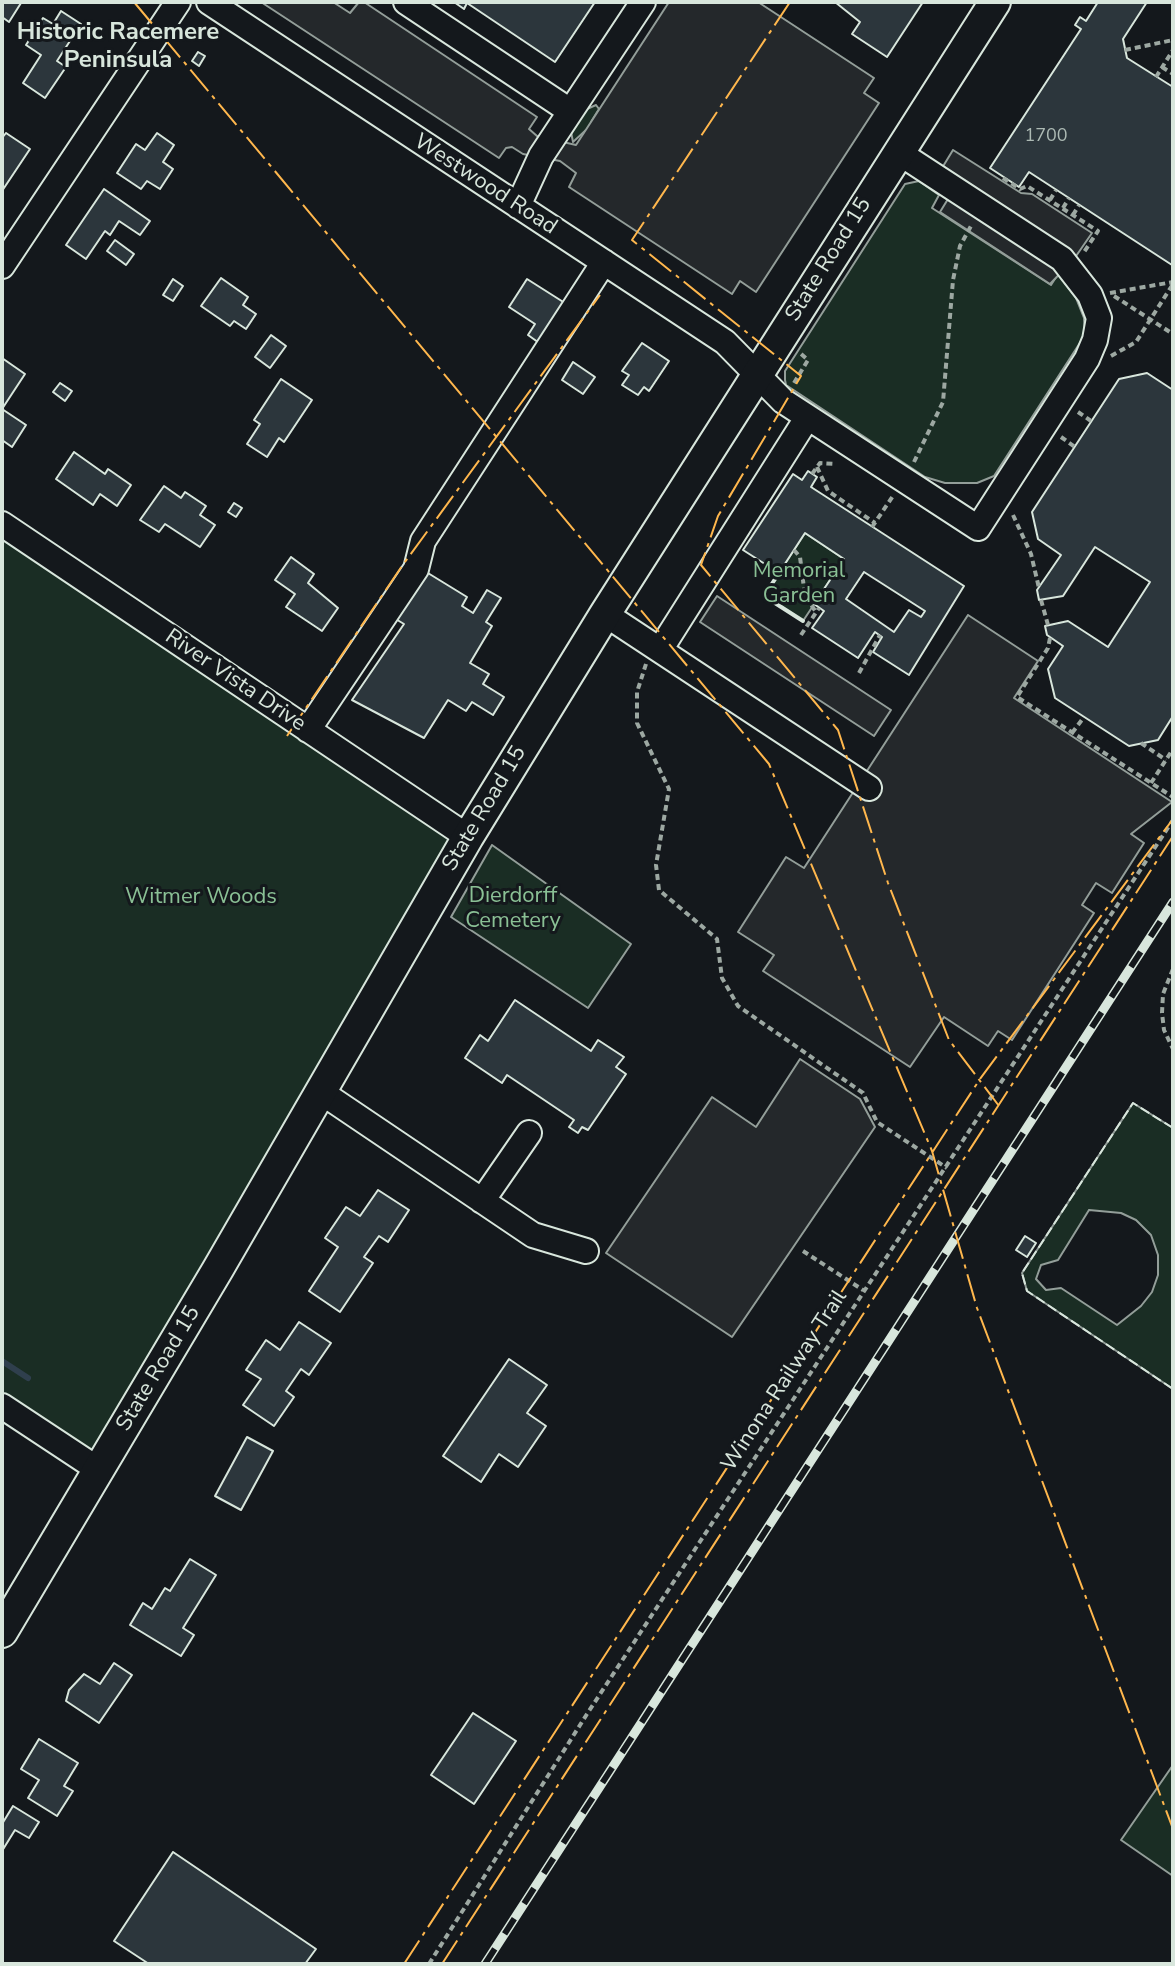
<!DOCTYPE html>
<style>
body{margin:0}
#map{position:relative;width:1175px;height:1966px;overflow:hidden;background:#14181c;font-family:"Nunito Sans",sans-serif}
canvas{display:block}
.frame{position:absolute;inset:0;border:4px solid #d8e6dc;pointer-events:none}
</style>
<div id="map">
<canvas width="1175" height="1966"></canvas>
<div class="frame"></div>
</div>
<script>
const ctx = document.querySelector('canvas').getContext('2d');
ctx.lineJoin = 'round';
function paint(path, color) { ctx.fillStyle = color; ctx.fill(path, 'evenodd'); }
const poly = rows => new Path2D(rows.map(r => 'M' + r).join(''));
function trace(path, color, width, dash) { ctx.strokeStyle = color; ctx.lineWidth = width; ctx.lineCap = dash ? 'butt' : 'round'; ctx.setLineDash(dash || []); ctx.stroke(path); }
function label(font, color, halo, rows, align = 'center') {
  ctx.font = font + ' "Nunito Sans",sans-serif'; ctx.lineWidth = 6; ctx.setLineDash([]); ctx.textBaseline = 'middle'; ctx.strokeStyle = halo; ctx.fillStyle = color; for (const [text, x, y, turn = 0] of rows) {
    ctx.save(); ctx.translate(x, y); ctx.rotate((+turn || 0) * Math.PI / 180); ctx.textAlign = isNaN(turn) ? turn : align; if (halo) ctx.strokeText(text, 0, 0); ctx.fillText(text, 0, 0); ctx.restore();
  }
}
const green = poly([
 [596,105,599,109,591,122,736,229,586,130,573,142,571,132,587,109,596,105],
 [919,181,939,195,932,208,1051,285,1058,274,1076,298,1084,318,1085,335,994,476,977,483,945,483,925,477,786,385,785,380,785,371,905,184,919,181],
 [2,524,468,837,99,1470,2,1406,2,524],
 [805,533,844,559,803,621,764,596,805,533],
 [492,845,631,944,588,1008,451,917,492,845],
 [1133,1103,1173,1128,1173,1389,1027,1291,1022,1273,1133,1103],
 [1089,1210,1121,1213,1136,1220,1151,1235,1158,1255,1158,1275,1152,1292,1141,1306,1117,1325,1061,1288,1046,1290,1036,1279,1041,1265,1058,1260,1089,1210],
 [1173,1765,1173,1876,1121,1840,1173,1765]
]);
const parking = poly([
 [261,2,333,2,350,13,359,2,364,2,537,117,529,129,537,136,576,145,669,2,758,2,874,78,864,93,879,103,756,292,740,281,732,294,569,187,576,173,560,161,523,154,512,147,506,148,499,158,261,2],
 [953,150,1021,193,1032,194,1092,233,1074,259,1050,284,940,212,948,199,942,168,953,150],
 [717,596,891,710,874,736,700,622,717,596],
 [968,615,1038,661,1014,698,1172,802,1131,834,1144,843,1112,893,1096,883,1082,905,1094,913,1012,1040,998,1031,988,1046,944,1017,910,1067,763,971,774,955,738,932,786,857,804,868,968,615],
 [800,1059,860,1099,875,1127,732,1337,606,1253,712,1097,756,1127,800,1059]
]);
const stream = poly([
 [2,1361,28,1378]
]);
const building = poly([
 [2,2,21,3,9,22,2,17,2,2],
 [454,2,595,2,555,62,467,3,464,9,454,2],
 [835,2,923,2,887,57,852,34,860,22,835,2],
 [1098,2,1147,2,1123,39,1127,58,1173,87,1172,265,1029,172,1019,187,990,168,1081,29,1075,25,1080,17,1086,21,1098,2],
 [61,11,81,24,57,61,66,67,45,98,23,83,41,55,26,45,43,18,53,24,61,11],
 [198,52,205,56,199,66,192,61,198,52],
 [6,133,30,149,2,191,2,138,6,133],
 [157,133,174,145,163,162,173,169,160,189,147,181,141,189,117,173,136,144,145,150,157,133],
 [104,189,150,221,140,235,119,221,110,235,105,231,86,259,66,245,104,189],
 [115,240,134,254,126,265,107,251,115,240],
 [221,278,248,297,243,305,256,314,246,329,234,321,230,326,201,306,221,278],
 [173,279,183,286,173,301,163,295,173,279],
 [527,279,568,305,542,345,528,335,535,324,509,307,527,279],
 [271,335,286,346,270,368,255,357,271,335],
 [642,343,669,361,649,391,644,387,638,395,622,385,629,375,622,371,642,343],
 [2,358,25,374,2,409,2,358],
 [573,362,595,377,583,394,562,380,573,362],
 [1147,373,1173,390,1173,716,1158,740,1129,746,1055,698,1048,669,1063,646,1047,635,1045,626,1068,621,1108,647,1150,582,1095,547,1063,596,1039,600,1037,590,1061,555,1038,539,1032,512,1119,379,1147,373],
 [281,379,312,400,284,442,279,438,267,457,247,444,260,424,254,420,281,379],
 [60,383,72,391,65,401,53,392,60,383],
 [2,409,26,425,12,447,2,440,2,409],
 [74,452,105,474,108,469,131,485,117,506,100,494,93,505,56,479,74,452],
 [808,471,817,477,811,487,964,586,909,675,873,652,882,637,875,632,858,658,812,628,824,611,814,604,844,559,805,533,779,573,743,550,793,474,802,480,808,471],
 [864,572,925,611,921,617,909,610,894,632,846,599,864,572],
 [164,486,181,498,185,492,206,506,200,515,215,525,200,547,165,524,159,532,140,520,164,486],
 [234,503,242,508,236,517,228,512,234,503],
 [291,557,314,574,308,583,338,608,322,631,286,607,295,594,275,580,291,557],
 [423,570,467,597,462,606,473,613,487,590,501,598,486,622,492,626,470,663,489,674,483,684,504,697,493,715,472,702,466,711,448,700,424,738,352,700,404,624,394,618,423,570],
 [515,1000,591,1051,598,1040,624,1057,616,1067,626,1074,588,1130,582,1127,578,1133,569,1127,574,1120,507,1075,502,1083,465,1058,480,1035,488,1041,515,1000],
 [378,1190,409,1210,388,1242,379,1236,364,1257,373,1263,340,1312,309,1291,338,1247,325,1238,346,1207,360,1216,378,1190],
 [1025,1236,1036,1243,1027,1257,1016,1250,1025,1236],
 [299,1322,331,1343,309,1375,301,1369,286,1391,294,1397,274,1426,243,1405,261,1379,246,1370,266,1340,280,1350,299,1322],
 [509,1359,547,1385,527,1413,546,1426,518,1467,499,1454,481,1482,443,1456,509,1359],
 [247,1437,273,1451,241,1510,215,1496,247,1437],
 [190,1559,216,1575,183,1628,194,1635,181,1656,130,1625,143,1603,152,1609,165,1588,170,1591,190,1559],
 [114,1663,132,1675,99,1723,66,1701,69,1690,84,1674,100,1684,114,1663],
 [473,1713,516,1741,474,1804,431,1775,473,1713],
 [39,1739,78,1763,64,1786,73,1791,57,1816,28,1798,39,1780,21,1769,39,1739],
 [13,1806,39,1822,29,1838,15,1830,2,1851,2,1824,13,1806],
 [173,1852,316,1949,305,1964,149,1964,114,1941,173,1852]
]);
const path = poly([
 [1125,50,1173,40],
 [1162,67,1173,74],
 [1156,77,1173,50],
 [1003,178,1020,189,1027,186,1098,231,1084,252],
 [1050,200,1056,190],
 [1063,208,1069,198],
 [1073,215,1079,205],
 [1110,293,1173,282],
 [1114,296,1173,334],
 [1111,356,1136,342,1173,284],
 [794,383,808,360,800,353],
 [1078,412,1091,421],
 [1061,437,1075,447],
 [914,462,943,402,953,280,960,246,971,226],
 [817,467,828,491,875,523],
 [812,474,820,463,836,464],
 [1013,515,1031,554,1039,588],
 [872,527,893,496],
 [794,550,800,557,805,596,816,612],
 [1041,600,1048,625],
 [801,635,819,608],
 [1050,638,1048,648,1017,697,1173,797],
 [646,664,637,692,637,723,669,789,656,865,659,890,717,939,722,978,738,1006,863,1093,877,1122,947,1168],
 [859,673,880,635],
 [1072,733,1084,717],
 [1141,743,1166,760],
 [1151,783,1173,749],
 [1173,969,1163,994,1162,1013,1164,1030,1173,1049],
 [803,1251,863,1290],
 [429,1964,587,1714,1173,820]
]);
const minor = poly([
 [209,2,725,342,783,401,978,528,1087,359,1095,340,1099,318,1090,295,1062,259,898,152],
 [406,2,570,111],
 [518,206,541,156,643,2],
 [2,266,178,2],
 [2,524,468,837],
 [605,614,869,788],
 [660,650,807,418],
 [308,730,416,569,423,541,604,262],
 [321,1092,533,1235,586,1251],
 [482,1201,529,1133],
 [2,1406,99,1470]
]);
const major = poly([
 [2,1632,218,1269,468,837,605,614,995,2]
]);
const rail = poly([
 [485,1964,1173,902]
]);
const fence = poly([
 [1173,1128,1133,1103,1022,1273,1027,1291,1173,1389]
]);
const wall = poly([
 [779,573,764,596,803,621]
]);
const power = poly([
 [134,2,769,764,932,1151,977,1308,1173,1829],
 [790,2,632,240,801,376,718,516,701,565,838,730,888,883,949,1040,999,1106],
 [287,736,402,566,600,295],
 [404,1964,980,1079,1173,819],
 [442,1964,1173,836]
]);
const numberNames = [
 ["1700",1046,137]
];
const streetNames = [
 ["Westwood Road",485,185,33],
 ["State Road 15",829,260,-58],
 ["River Vista Drive",235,681,34],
 ["State Road 15",485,809,-59],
 ["State Road 15",159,1369,-59],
 ["Winona Railway Trail",785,1381,-57]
];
const parkNames = [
 ["Memorial",799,572],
 ["Garden",799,597],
 ["Dierdorff",513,897],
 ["Cemetery",513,922],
 ["Witmer Woods",201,898]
];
const neighbourhoodNames = [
 ["Historic Racemere",118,33],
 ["Peninsula",118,61]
];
paint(green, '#1a2d24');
trace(green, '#939e99', 2);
paint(parking, '#24282b');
trace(parking, '#939e99', 2);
trace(stream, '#2f3f4d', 6);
paint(building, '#2c363c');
trace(building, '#d8e6dc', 2);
trace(minor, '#d8e6dc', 28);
trace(major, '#d8e6dc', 34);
trace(path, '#9da8a2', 4, [6, 4]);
trace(minor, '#14181c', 24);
trace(major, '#14181c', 30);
trace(rail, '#d8e6dc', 9);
trace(rail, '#14181c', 6, [18]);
trace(fence, '#d8e6dc', 2, [10, 4]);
trace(wall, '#d8e6dc', 4);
trace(power, '#ffb74d', 2, [28, 6, 4, 6]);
label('18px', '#adbab4', null, numberNames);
label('22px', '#d8e6dc', '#14181c', streetNames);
label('22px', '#8ac095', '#14181c', parkNames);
label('bold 24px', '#d8e6dc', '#14181c', neighbourhoodNames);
</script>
